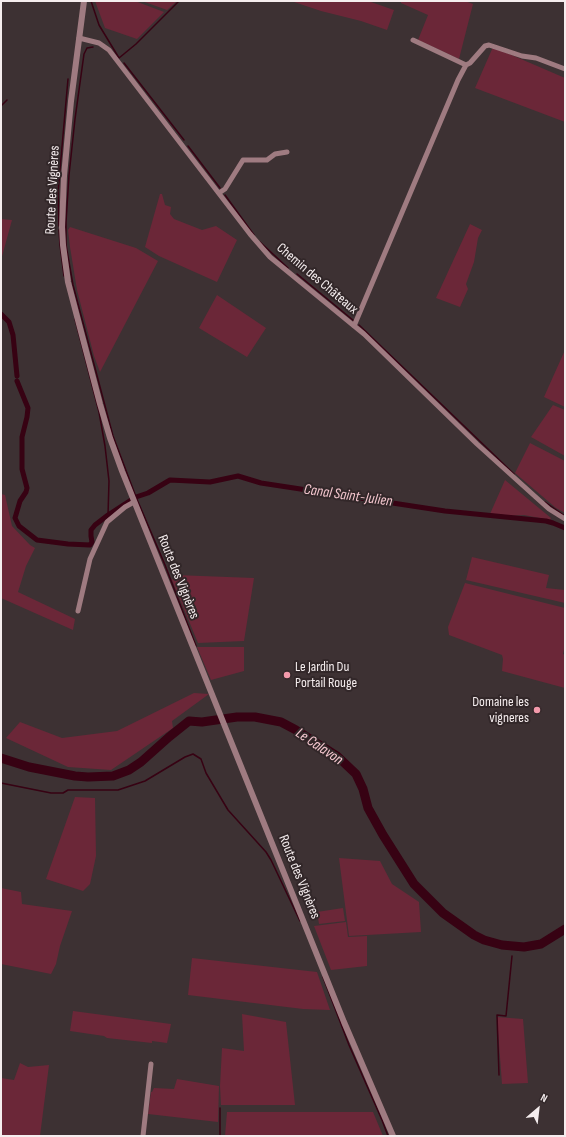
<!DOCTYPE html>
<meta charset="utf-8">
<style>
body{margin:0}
#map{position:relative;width:566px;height:1137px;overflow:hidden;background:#3d3133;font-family:"Sofia Sans Condensed",sans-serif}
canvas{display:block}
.frame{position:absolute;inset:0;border:2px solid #f5edee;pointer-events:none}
.north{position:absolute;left:518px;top:1089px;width:40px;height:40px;-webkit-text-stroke:3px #322729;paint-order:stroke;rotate:28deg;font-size:11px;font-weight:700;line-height:16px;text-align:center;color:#f5edee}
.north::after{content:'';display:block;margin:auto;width:14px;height:18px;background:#f5edee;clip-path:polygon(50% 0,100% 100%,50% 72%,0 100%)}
</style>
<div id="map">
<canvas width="566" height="1137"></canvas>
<div class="frame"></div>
<div class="north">N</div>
</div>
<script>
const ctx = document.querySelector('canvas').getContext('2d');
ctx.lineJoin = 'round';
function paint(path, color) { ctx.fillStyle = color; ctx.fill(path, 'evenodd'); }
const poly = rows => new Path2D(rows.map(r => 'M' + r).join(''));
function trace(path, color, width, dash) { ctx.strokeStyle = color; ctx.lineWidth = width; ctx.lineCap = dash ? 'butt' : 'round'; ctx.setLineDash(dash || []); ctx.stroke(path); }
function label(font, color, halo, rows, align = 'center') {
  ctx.font = font + ' "Sofia Sans Condensed",sans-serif'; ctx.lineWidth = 4; ctx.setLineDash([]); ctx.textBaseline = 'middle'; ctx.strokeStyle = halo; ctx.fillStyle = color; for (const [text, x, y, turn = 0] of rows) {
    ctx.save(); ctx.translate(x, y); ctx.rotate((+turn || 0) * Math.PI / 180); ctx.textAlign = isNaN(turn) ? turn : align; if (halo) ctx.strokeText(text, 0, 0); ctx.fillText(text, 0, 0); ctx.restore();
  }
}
const green = poly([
 [95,1,135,1,164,12,137,39,105,28],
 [142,1,177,1,167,10],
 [291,1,368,1,394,10,387,30,361,21,321,11],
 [401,1,465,1,473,4,459,59,418,40,428,15,401,3],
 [493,47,565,78,565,122,475,88],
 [160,194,162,194,165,205,171,207,170,214,174,219,202,230,216,226,237,240,217,282,159,256,145,247],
 [1,219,12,220,1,260],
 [470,224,482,230,478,238,474,262,466,284,468,289,460,307,436,298],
 [70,227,136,248,158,261,100,372,94,356,77,290,70,247,68,230],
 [217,295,266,328,247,357,199,328],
 [565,350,565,407,544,397],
 [553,405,565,410,565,456,531,437],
 [530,443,565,461,565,513,556,508,515,473],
 [505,480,551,518,550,520,524,515,507,516,490,514],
 [1,494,5,495,12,526,30,545,35,548,26,566,18,592,75,619,73,630,1,598],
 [472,557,549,575,546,588,565,590,565,603,466,580],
 [175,575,254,578,244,641,198,643,172,580],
 [465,583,565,608,565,645,563,654,565,655,565,688,502,671,503,659,502,655,449,635,448,627],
 [197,647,244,647,244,671,211,680],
 [194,693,209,694,172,721,173,728,111,770,68,767,6,738,20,722,62,738,117,731],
 [75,797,95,798,96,856,90,884,83,891,46,879],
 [339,858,380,861,392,884,419,902,421,932,349,936],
 [1,888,21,892,22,904,72,911,60,946,56,964,51,974,1,964],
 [343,908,345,921,319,924,317,912],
 [346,922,348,937,367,936,367,966,331,970,314,926],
 [192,958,317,972,330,1010,303,1009,188,995],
 [73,1011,171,1024,167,1043,152,1041,152,1043,107,1038,104,1036,70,1031],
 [242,1014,286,1022,295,1105,221,1105,220,1086,222,1048,244,1051],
 [497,1017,523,1019,528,1083,502,1084],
 [20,1063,28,1067,49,1065,40,1136,1,1136,1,1078,14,1080],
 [177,1079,219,1086,218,1122,148,1114,151,1092,152,1092,154,1088,174,1089],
 [227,1112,373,1112,383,1136,225,1136]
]);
const stream = poly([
 [91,1,99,25,119,58,136,44,179,1],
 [93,47,87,48,84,54,75,119,69,175,66,222,66,245,73,285,113,436,136,497,165,565,196,646],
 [124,63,184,140],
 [1,106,7,100],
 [188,146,220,188],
 [225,195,254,235],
 [59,226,58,192,68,79],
 [59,230,60,245,64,276],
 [260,242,288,268],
 [297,274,354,321],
 [75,319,99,412,105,446,109,481,108,515],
 [359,325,514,474],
 [545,502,565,516],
 [1,783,51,793,63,793,68,790,118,790,145,781,185,757,193,754,201,759,206,773,228,810,266,852,271,860,300,921],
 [323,977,349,1045,382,1120,388,1136],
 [499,1075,497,1015,506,1016,512,956],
 [220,1136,220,1108]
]);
const canal = poly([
 [1,314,9,322,13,335,17,376],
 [17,381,28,408,27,417,22,437,22,469,27,488,26,492,20,501,15,518,19,526,37,540,68,544,90,545,92,542,91,536,91,530,95,525,108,515,131,500],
 [136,497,148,493,170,480,210,482,238,476,261,483,445,511,546,521,553,523,565,528]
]);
const river = poly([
 [1,758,29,767,75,776,88,777,113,776,129,770,141,762,169,737,189,721,202,722,237,717,255,717,281,722,296,730,337,756,356,774,363,789,368,808,383,835,414,884,443,913,474,935,484,940,502,945,524,947,541,944,565,929]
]);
const minor = poly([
 [79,38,99,43,109,50,250,234,270,257,364,334,477,444,539,500,549,509,565,519],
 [413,40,466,65],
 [219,193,225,189,243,160,267,160,275,154,287,152],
 [354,326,458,80,466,65,470,63,485,46,489,45,522,56,536,58,565,69],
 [78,611,90,559,107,522,125,507,134,502],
 [143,1136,151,1064]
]);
const tertiary = poly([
 [84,1,71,101,64,176,62,227,63,245,68,282,100,404,110,438,122,471,344,1022,393,1136]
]);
const markers = [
 [287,675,4,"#f39aab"],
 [537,710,4,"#f39aab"]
];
const streetNames = [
 ["Route des Vignères",53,190,-87],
 ["Chemin des Châteaux",317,279,40],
 ["Route des Vignères",178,577,68],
 ["Route des Vignères",299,877,68]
];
const poiNames = [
 ["Le Jardin Du",295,667],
 ["Portail Rouge",295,683],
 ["Domaine les",529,702,"right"],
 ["vigneres",529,718,"right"]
];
const waterNames = [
 ["Canal Saint-Julien",348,496,8],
 ["Le Calavon",319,747,34]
];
paint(green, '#6b2738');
trace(stream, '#370213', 1.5);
trace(canal, '#370213', 5);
trace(river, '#370213', 9);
trace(minor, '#9f7b81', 5);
trace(tertiary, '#9f7b81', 6);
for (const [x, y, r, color] of markers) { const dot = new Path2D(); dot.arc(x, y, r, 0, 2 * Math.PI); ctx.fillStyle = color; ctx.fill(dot); trace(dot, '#322729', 1.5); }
label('14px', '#f5edee', '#322729', streetNames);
label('14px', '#f5edee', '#322729', poiNames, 'left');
label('italic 15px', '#f6c8d0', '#322729', waterNames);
</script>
